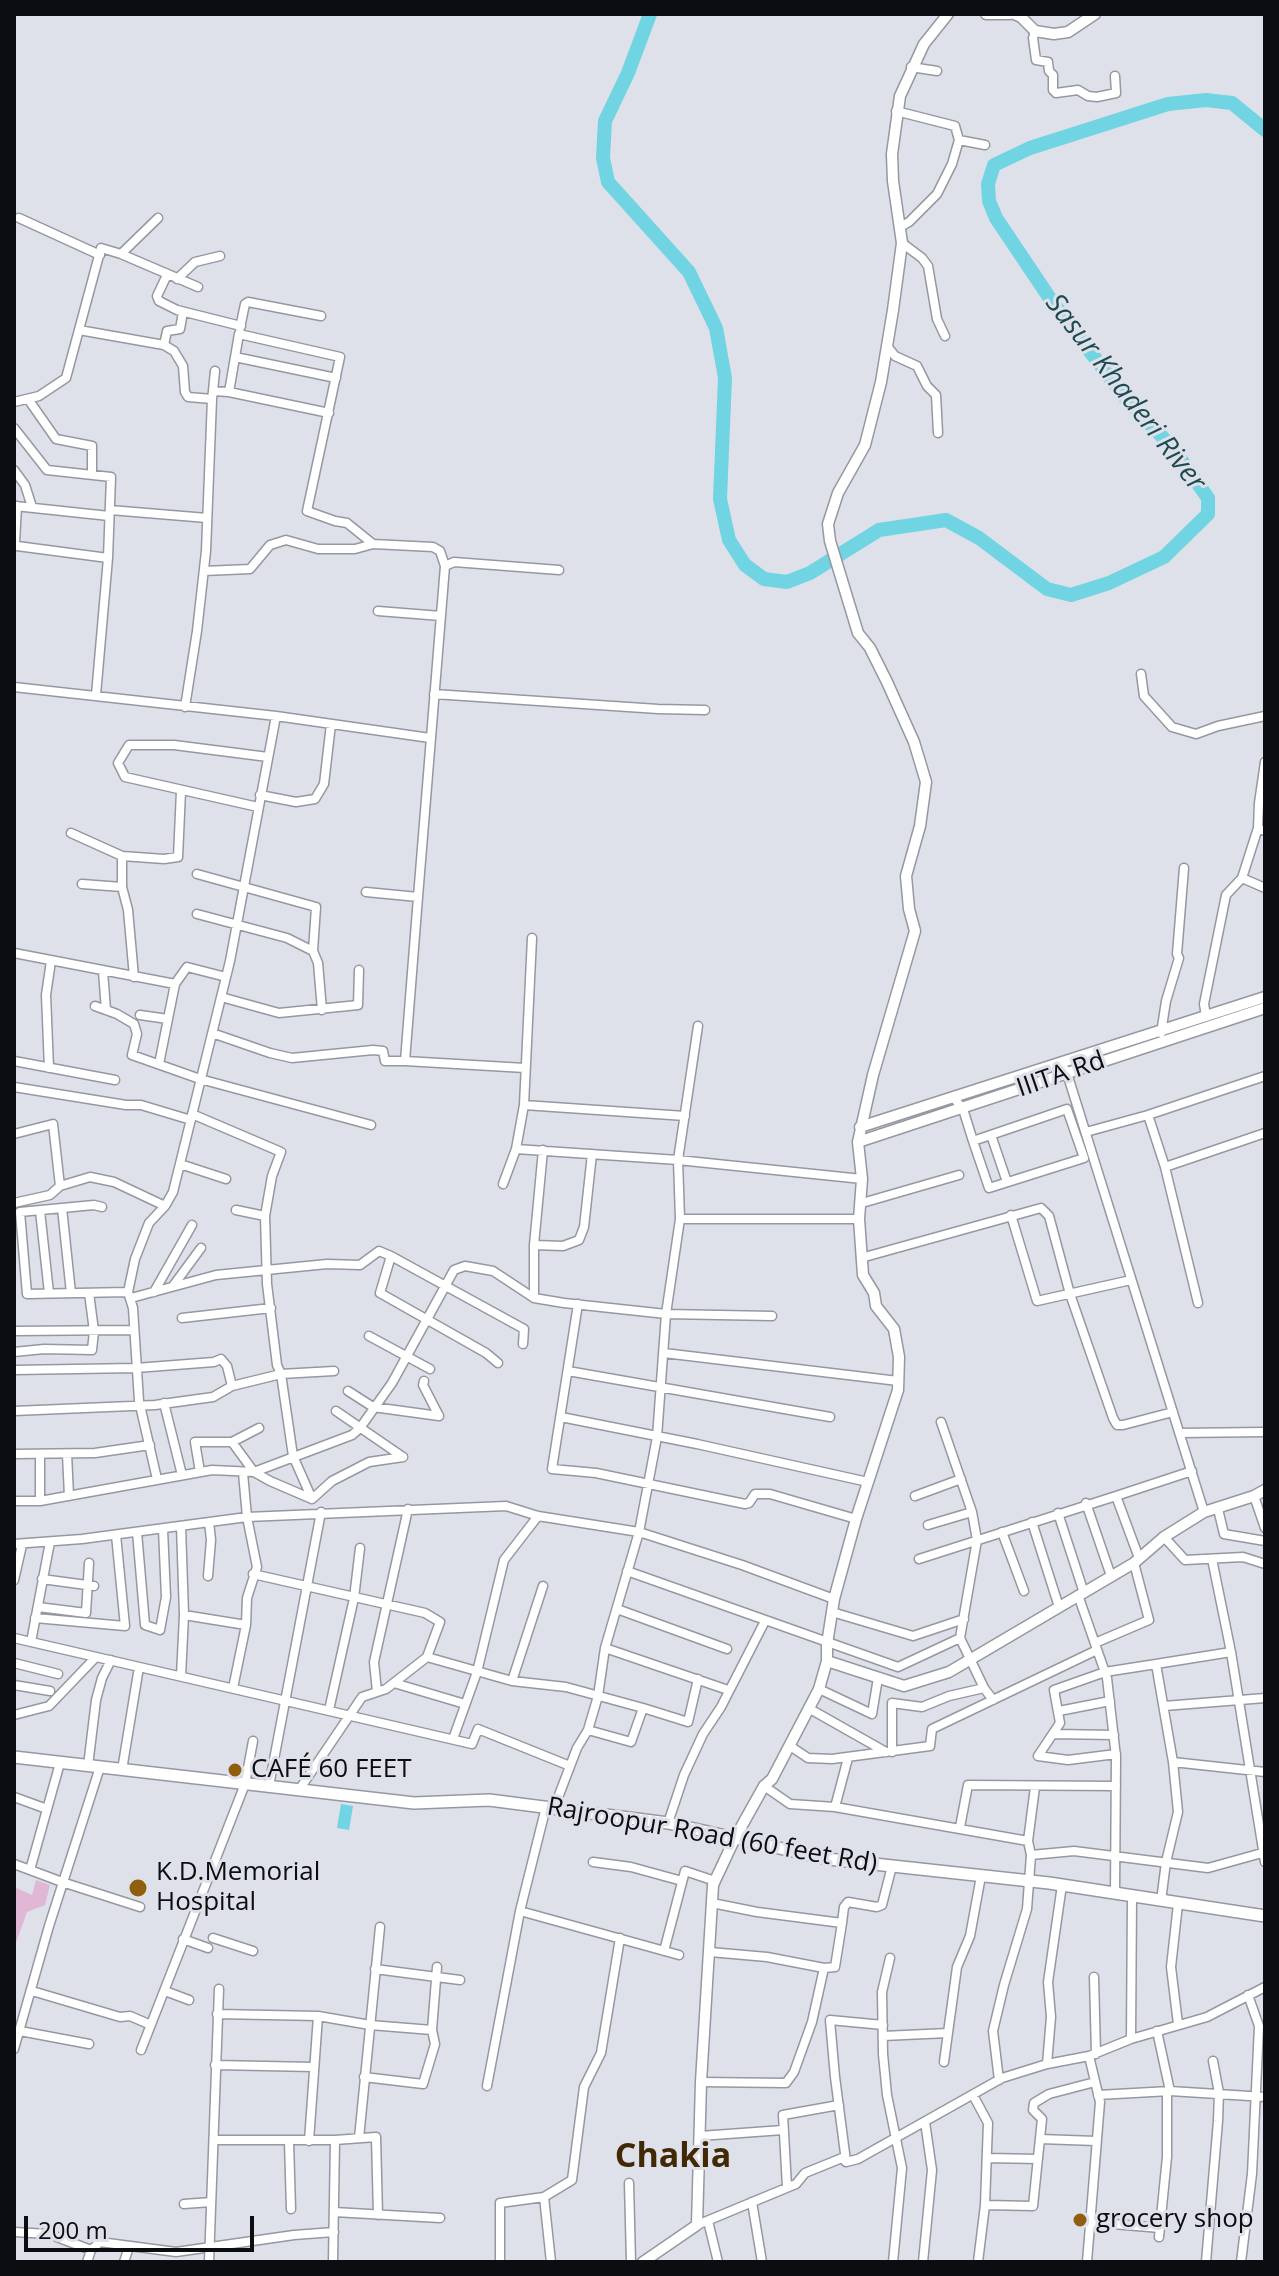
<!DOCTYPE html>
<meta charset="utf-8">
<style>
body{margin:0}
#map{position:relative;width:1279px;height:2276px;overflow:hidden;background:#dee1ea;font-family:"Open Sans",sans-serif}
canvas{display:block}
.frame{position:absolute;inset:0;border:16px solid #0c0d10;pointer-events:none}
.scale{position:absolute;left:24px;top:2216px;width:230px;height:36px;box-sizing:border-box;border:4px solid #0c0d10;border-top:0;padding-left:10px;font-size:24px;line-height:28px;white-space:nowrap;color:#0c0d10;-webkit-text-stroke:6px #dee1ea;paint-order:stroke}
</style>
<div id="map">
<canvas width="1279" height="2276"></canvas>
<div class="frame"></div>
<div class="scale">200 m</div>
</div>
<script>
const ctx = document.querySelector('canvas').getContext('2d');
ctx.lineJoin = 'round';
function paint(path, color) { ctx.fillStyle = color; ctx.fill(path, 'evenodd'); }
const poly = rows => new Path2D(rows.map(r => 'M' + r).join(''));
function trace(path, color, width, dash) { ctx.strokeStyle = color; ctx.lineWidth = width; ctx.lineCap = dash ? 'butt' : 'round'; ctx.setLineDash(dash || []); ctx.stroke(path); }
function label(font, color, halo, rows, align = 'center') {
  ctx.font = font + ' "Open Sans",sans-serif'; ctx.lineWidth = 6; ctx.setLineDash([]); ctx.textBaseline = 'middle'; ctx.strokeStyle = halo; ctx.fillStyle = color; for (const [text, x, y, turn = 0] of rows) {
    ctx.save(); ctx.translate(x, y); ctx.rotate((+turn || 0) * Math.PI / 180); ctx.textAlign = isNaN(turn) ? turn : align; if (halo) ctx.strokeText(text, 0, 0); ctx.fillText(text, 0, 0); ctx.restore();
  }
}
const green = poly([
 [36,1880,50,1885,45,1905,27,1912,14,1948,14,1887,32,1895]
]);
const water = poly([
 [341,1804,353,1806,349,1830,337,1828]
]);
const river = poly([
 [650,14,628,73,605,121,603,158,608,182,689,272,716,328,725,378,720,499,729,540,745,565,764,579,787,582,810,573,879,530,946,520,979,538,1047,589,1071,595,1109,583,1164,557,1208,514,1208,498,1172,447,1127,400,1053,303,996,218,989,201,988,184,994,165,1030,148,1168,104,1206,100,1232,103,1265,130]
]);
const minor = poly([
 [1035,31,1033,38,1036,60,1048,62,1049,71,1053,75,1053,90,1056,93,1078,90,1088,96,1097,97,1116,93,1115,76],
 [911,67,937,71],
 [896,111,955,126,959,140,952,164,937,194,909,222,900,227],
 [959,140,985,145],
 [19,218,100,255],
 [902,243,922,258,928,266,937,319,945,336],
 [121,254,198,287],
 [167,275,157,296,159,301,177,310,241,326],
 [177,279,195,262,220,256],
 [240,328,245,304,248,302,321,316],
 [79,330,164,345,174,351,183,366,185,392,188,397,212,399,213,391,229,392,329,413],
 [164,345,167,331,180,329,183,312],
 [887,346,895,356,917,366,927,386,936,395,938,433],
 [235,357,336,378],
 [213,391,215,371],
 [229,392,239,334,340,357,307,511,335,521,347,523,373,544,433,547,440,551,445,566],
 [28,399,56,439,92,446,92,475],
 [14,402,39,396,66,378,101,248,121,254,158,218],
 [14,428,47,470,111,477,108,558],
 [14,470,25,485,32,507],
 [15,506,109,516],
 [17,506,15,543,17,546,108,558,96,695],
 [110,510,207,518],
 [204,571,250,569,270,545,286,540,318,549,355,549,373,544],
 [378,611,441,616],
 [1141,674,1144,696,1172,727,1196,734,1218,726,1265,716],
 [14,687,276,716,430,738],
 [434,694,658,709,705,710],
 [185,707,197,631,206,551,212,399],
 [260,795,296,802,315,799,324,784,331,724],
 [258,807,125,777,118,763,129,745,174,745,268,757],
 [1258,828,1259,803,1265,762],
 [1265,831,1258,828,1242,878,1265,888],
 [71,833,122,856,164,859,178,857,181,791],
 [122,856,122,887,128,910,134,977],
 [197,874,316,907,313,951,318,963,322,1010],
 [82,884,122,887],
 [366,892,418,897,445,566,454,562,559,570],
 [418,897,405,1061,525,1068],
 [197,914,287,938,313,951],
 [14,953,175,984,187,967,226,977],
 [103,971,106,1010],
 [221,997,279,1013,358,1005,359,970],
 [95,1006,117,1014,134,1024,137,1034,132,1055,200,1079,371,1125],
 [140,1015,168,1019],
 [1206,1016,1204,1004,1226,895,1242,878],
 [212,1033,270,1053,292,1058,373,1050,383,1051,385,1061,405,1061],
 [1161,1033,1166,1001,1179,958,1177,954,1184,868],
 [14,1061,115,1080],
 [159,1064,175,984],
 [49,1068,46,995,51,961],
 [1066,1070,1204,1512],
 [14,1087,126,1105,141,1105,191,1120],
 [953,1097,963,1109,973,1141,989,1188,1084,1158,1067,1109,973,1141],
 [524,1105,685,1116],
 [192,1114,281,1152,272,1176,265,1216],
 [1148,1115,1265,1076],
 [1086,1132,1148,1115,1165,1167,1198,1303],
 [14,1134,53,1124,60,1186],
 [991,1135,1007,1182],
 [516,1149,678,1160,862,1179],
 [180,1164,226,1179],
 [1165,1167,1265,1133],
 [503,1184,516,1149,524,1105,532,938],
 [14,1203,50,1195,60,1186,90,1177,114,1182,165,1206],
 [862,1203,959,1175],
 [62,1208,94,1205,102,1207],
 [236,1210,265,1216,267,1284,277,1365,281,1374,293,1456,312,1499],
 [40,1211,49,1293],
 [1011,1215,1037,1301,1131,1280],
 [680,1219,859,1219],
 [534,1245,563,1246,579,1240,584,1227,592,1154],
 [861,1258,1041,1208,1049,1216,1070,1294,1113,1418,1117,1425,1123,1425,1173,1412],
 [173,1286,201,1248],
 [154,1292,192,1225],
 [71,1293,62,1208,20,1212,27,1294,128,1292],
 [131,1298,216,1275,327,1264,360,1265,379,1251,391,1256],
 [534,1298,534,1245,543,1150],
 [578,1304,552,1469,596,1473,745,1504,749,1503,755,1494,770,1494,856,1519],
 [182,1318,271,1308],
 [14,1331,133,1330],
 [369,1336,430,1369],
 [14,1352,44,1349,92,1350,94,1331,89,1293],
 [664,1353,898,1381],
 [498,1363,486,1353,380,1293,391,1256,524,1329,523,1344],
 [14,1370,136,1368,214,1362,221,1359,227,1366,232,1386],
 [568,1371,830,1417],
 [424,1381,423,1385,439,1416],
 [348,1391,373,1407,439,1416],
 [164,1403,182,1475],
 [14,1411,155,1405,213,1397,232,1386,281,1374,334,1371],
 [336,1411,403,1457],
 [561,1417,697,1444,868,1482],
 [941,1422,972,1512,977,1540,960,1638,984,1688,993,1700],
 [1180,1433,1265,1432],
 [232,1442,254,1472,270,1481,312,1499,332,1481,369,1462,403,1457],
 [14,1454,95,1453,150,1445],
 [67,1454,69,1496],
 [200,1472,195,1442,232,1442,259,1428],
 [157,1479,139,1401,133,1308,128,1292,135,1259,149,1223,165,1206,173,1192,230,961,276,716],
 [915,1496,961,1479],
 [1116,1496,1192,1471],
 [1254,1496,1265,1528],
 [14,1501,40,1501,212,1470,254,1472,352,1435,360,1428,392,1383,454,1270,465,1266,493,1271,534,1298,564,1303,666,1314,772,1316],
 [40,1501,40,1455],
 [1086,1503,1111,1576],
 [1218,1509,1224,1534,1265,1541],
 [1058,1513,1084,1593],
 [1032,1522,1059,1607],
 [928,1525,972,1512],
 [181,1526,184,1615],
 [137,1532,145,1625,160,1630,166,1597,163,1529],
 [1002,1532,1024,1591],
 [1164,1537,1185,1560,1243,1557,1265,1564],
 [14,1544,82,1539,247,1517,506,1506,538,1516,639,1532,742,1565,834,1599],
 [919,1559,1116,1496,1139,1558],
 [1212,1559,1231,1652,1265,1862],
 [627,1571,898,1667,960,1638],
 [253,1574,425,1613,440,1622,427,1657],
 [208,1576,211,1540,209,1522],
 [42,1579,94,1586],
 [14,1580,22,1545],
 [1078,1595,1107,1678,1116,1757,1115,1894],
 [38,1607,86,1613,89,1563],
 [617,1609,727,1649],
 [832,1612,913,1636,964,1619],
 [35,1618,125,1626,116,1535],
 [14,1638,472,1744,478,1729,570,1766],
 [31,1642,50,1542],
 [1095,1643,1149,1620,1134,1563],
 [605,1648,728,1690],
 [14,1663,58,1674],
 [181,1676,184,1615,246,1625],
 [512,1681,543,1586],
 [394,1683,465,1704],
 [14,1685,50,1691],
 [233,1688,246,1625,247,1598,257,1567,247,1517,243,1473],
 [819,1689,872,1714,878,1678],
 [377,1692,374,1662,408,1509],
 [1164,1706,1265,1698],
 [810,1709,886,1752],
 [329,1710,354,1598,360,1548],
 [1059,1711,1110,1701],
 [14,1715,49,1706,95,1658],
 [588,1730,631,1742,643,1708,688,1722,698,1679],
 [1054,1734,1114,1735],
 [453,1739,477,1672,504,1560,538,1516],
 [790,1746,808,1758,832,1759,930,1746,932,1729,1097,1650],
 [892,1752,892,1703,922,1707,949,1696,984,1688],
 [1116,1754,1068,1760,1038,1756,1060,1723,1054,1690,1105,1672,1156,1664],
 [1173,1762,1265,1772],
 [88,1766,96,1700,102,1678,111,1660],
 [122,1770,139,1667],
 [269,1786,321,1512],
 [764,1786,790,1804,835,1807,1028,1841],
 [299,1790,362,1697,386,1689,427,1657,512,1681,566,1687,643,1708],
 [14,1797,47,1809],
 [835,1807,848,1758],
 [554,1808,577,1748,588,1730,598,1696,605,1648,639,1532,657,1437,666,1314,680,1219,678,1160,698,1026],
 [668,1823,684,1775,703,1734,721,1707,765,1621],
 [960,1827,968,1785,1116,1786],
 [1031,1855,1074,1851,1208,1868,1262,1853],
 [593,1862,631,1867,682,1881],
 [14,1864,62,1882,140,1907],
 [30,1870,60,1763],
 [1161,1901,1166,1862,1178,1812,1173,1762,1156,1664,1231,1652],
 [712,1903,757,1912,842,1923,835,1967,824,1968],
 [1178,1904,1171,1967,1178,2024],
 [520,1911,679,1955],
 [842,1923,844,1907,848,1902,877,1907,882,1905,892,1866],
 [213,1938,253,1951],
 [183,1939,208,1948],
 [664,1951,685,1871,715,1881],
 [890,1958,882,1992,883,2054,887,2095,902,2168,893,2262],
 [375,1969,460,1980],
 [1094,1977,1096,2054],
 [32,1991,120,2017,130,2016,151,2025],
 [165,1991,189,2000],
 [217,2014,318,2016,370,2025,432,2030],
 [20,2031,89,2044],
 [1157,2031,1170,2091],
 [883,2036,948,2033],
 [1131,2039,1132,1897],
 [14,2049,49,1926,100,1767],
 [141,2050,245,1784,253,1741],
 [944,2062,957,1967,970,1936,981,1876],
 [1047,2064,1051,2017,1048,1982,1062,1885],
 [215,2065,314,2067],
 [364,2077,423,2084,435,2044,432,2030,437,1967],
 [999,2080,993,2031,1004,1985,1027,1909,1031,1855,1028,1841,1035,1787],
 [701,2082,786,2083,794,2072,812,2022,824,1968,767,1957,710,1952],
 [487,2086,520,1911,546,1807],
 [973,2095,988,2123,985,2205,978,2262],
 [1098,2095,1170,2091,1265,2097],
 [700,2136,783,2130],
 [359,2138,380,1927],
 [1040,2139,1096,2141],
 [214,2140,335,2140,376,2137,378,2215],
 [289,2141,291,2209],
 [309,2141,318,2016],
 [988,2158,1038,2159],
 [846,2161,835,2077,830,2020,883,2025],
 [629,2183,631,2262],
 [787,2187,783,2115,839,2105],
 [544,2197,572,2180,584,2087,601,2053,620,1938],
 [752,2202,762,2262],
 [184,2204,211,2202],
 [985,2205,1033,2206,1042,2119,1033,2110,1034,2103,1049,2094,1095,2082],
 [334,2212,440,2218],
 [708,2221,718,2262],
 [1090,2222,1160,2228],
 [697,2225,796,2184,805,2173,842,2158,846,2162,858,2159,1002,2078,1047,2064,1089,2056,1131,2039,1207,2017,1265,1987],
 [14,2232,49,2234,91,2250],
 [1159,2237,1167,2157,1167,2091],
 [87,2262,91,2250,100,2242,176,2252,294,2235,334,2232],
 [124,2262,129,2247],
 [209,2262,219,1989],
 [333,2262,335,2140],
 [500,2262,500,2203,544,2197,551,2262],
 [923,2262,932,2170,925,2122],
 [1087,2262,1100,2102,1089,2056],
 [1206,2262,1218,2121,1219,2093,1213,2061],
 [1241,2262,1252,2174,1259,2026,1248,1995]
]);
const tertiary = poly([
 [986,14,1010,14],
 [1014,14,1021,17,1035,31,1054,34,1068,32,1095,14],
 [860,1127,1265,997],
 [858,1142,1265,1008],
 [827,1661,904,1686,949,1672,1134,1563,1164,1537,1204,1512,1254,1496,1265,1490],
 [643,2262,697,2225,701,2082,713,1885,735,1838,764,1786,772,1779,819,1689,827,1661,827,1644,834,1599,856,1519,898,1390,899,1357,894,1329,876,1306,874,1293,863,1275,859,1219,862,1179,858,1142,873,1075,915,931,909,909,906,876,920,826,926,782,914,742,887,682,870,648,858,633,830,541,828,524,838,493,865,445,881,382,893,310,902,243,893,181,892,154,900,96,924,44,948,14]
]);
const secondary = poly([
 [14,1757,414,1803,489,1800,668,1823,828,1859,1049,1883,1265,1916]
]);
const markers = [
 [235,1770,8,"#905e0c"],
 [138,1888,10,"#905e0c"],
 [1080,2220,8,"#905e0c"]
];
const streetNames = [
 ["IIITA Rd",1061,1075,-19],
 ["Rajroopur Road (60 feet Rd)",712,1836,10]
];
const poiNames = [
 ["CAFÉ 60 FEET",251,1770],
 ["K.D.Memorial",156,1873],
 ["Hospital",156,1903],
 ["grocery shop",1096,2220]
];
const waterNames = [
 ["Sasur Khaderi River",1125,393,52]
];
const districtNames = [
 ["Chakia",673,2157]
];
paint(green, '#e0b7d5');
paint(water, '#71d4e2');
trace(river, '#71d4e2', 14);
trace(minor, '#9598a0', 11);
trace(tertiary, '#9598a0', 13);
trace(secondary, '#9598a0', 14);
trace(minor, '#fff', 8);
trace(tertiary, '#fff', 10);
trace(secondary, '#fff', 11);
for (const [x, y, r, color] of markers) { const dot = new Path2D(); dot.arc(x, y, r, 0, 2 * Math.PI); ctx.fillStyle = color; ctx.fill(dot); trace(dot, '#dee1ea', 3); }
label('26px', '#0c0d10', '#dee1ea', streetNames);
label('26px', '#0c0d10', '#dee1ea', poiNames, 'left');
label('italic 28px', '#1e4b51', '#dee1ea', waterNames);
label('bold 34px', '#412905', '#dee1ea', districtNames);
</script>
